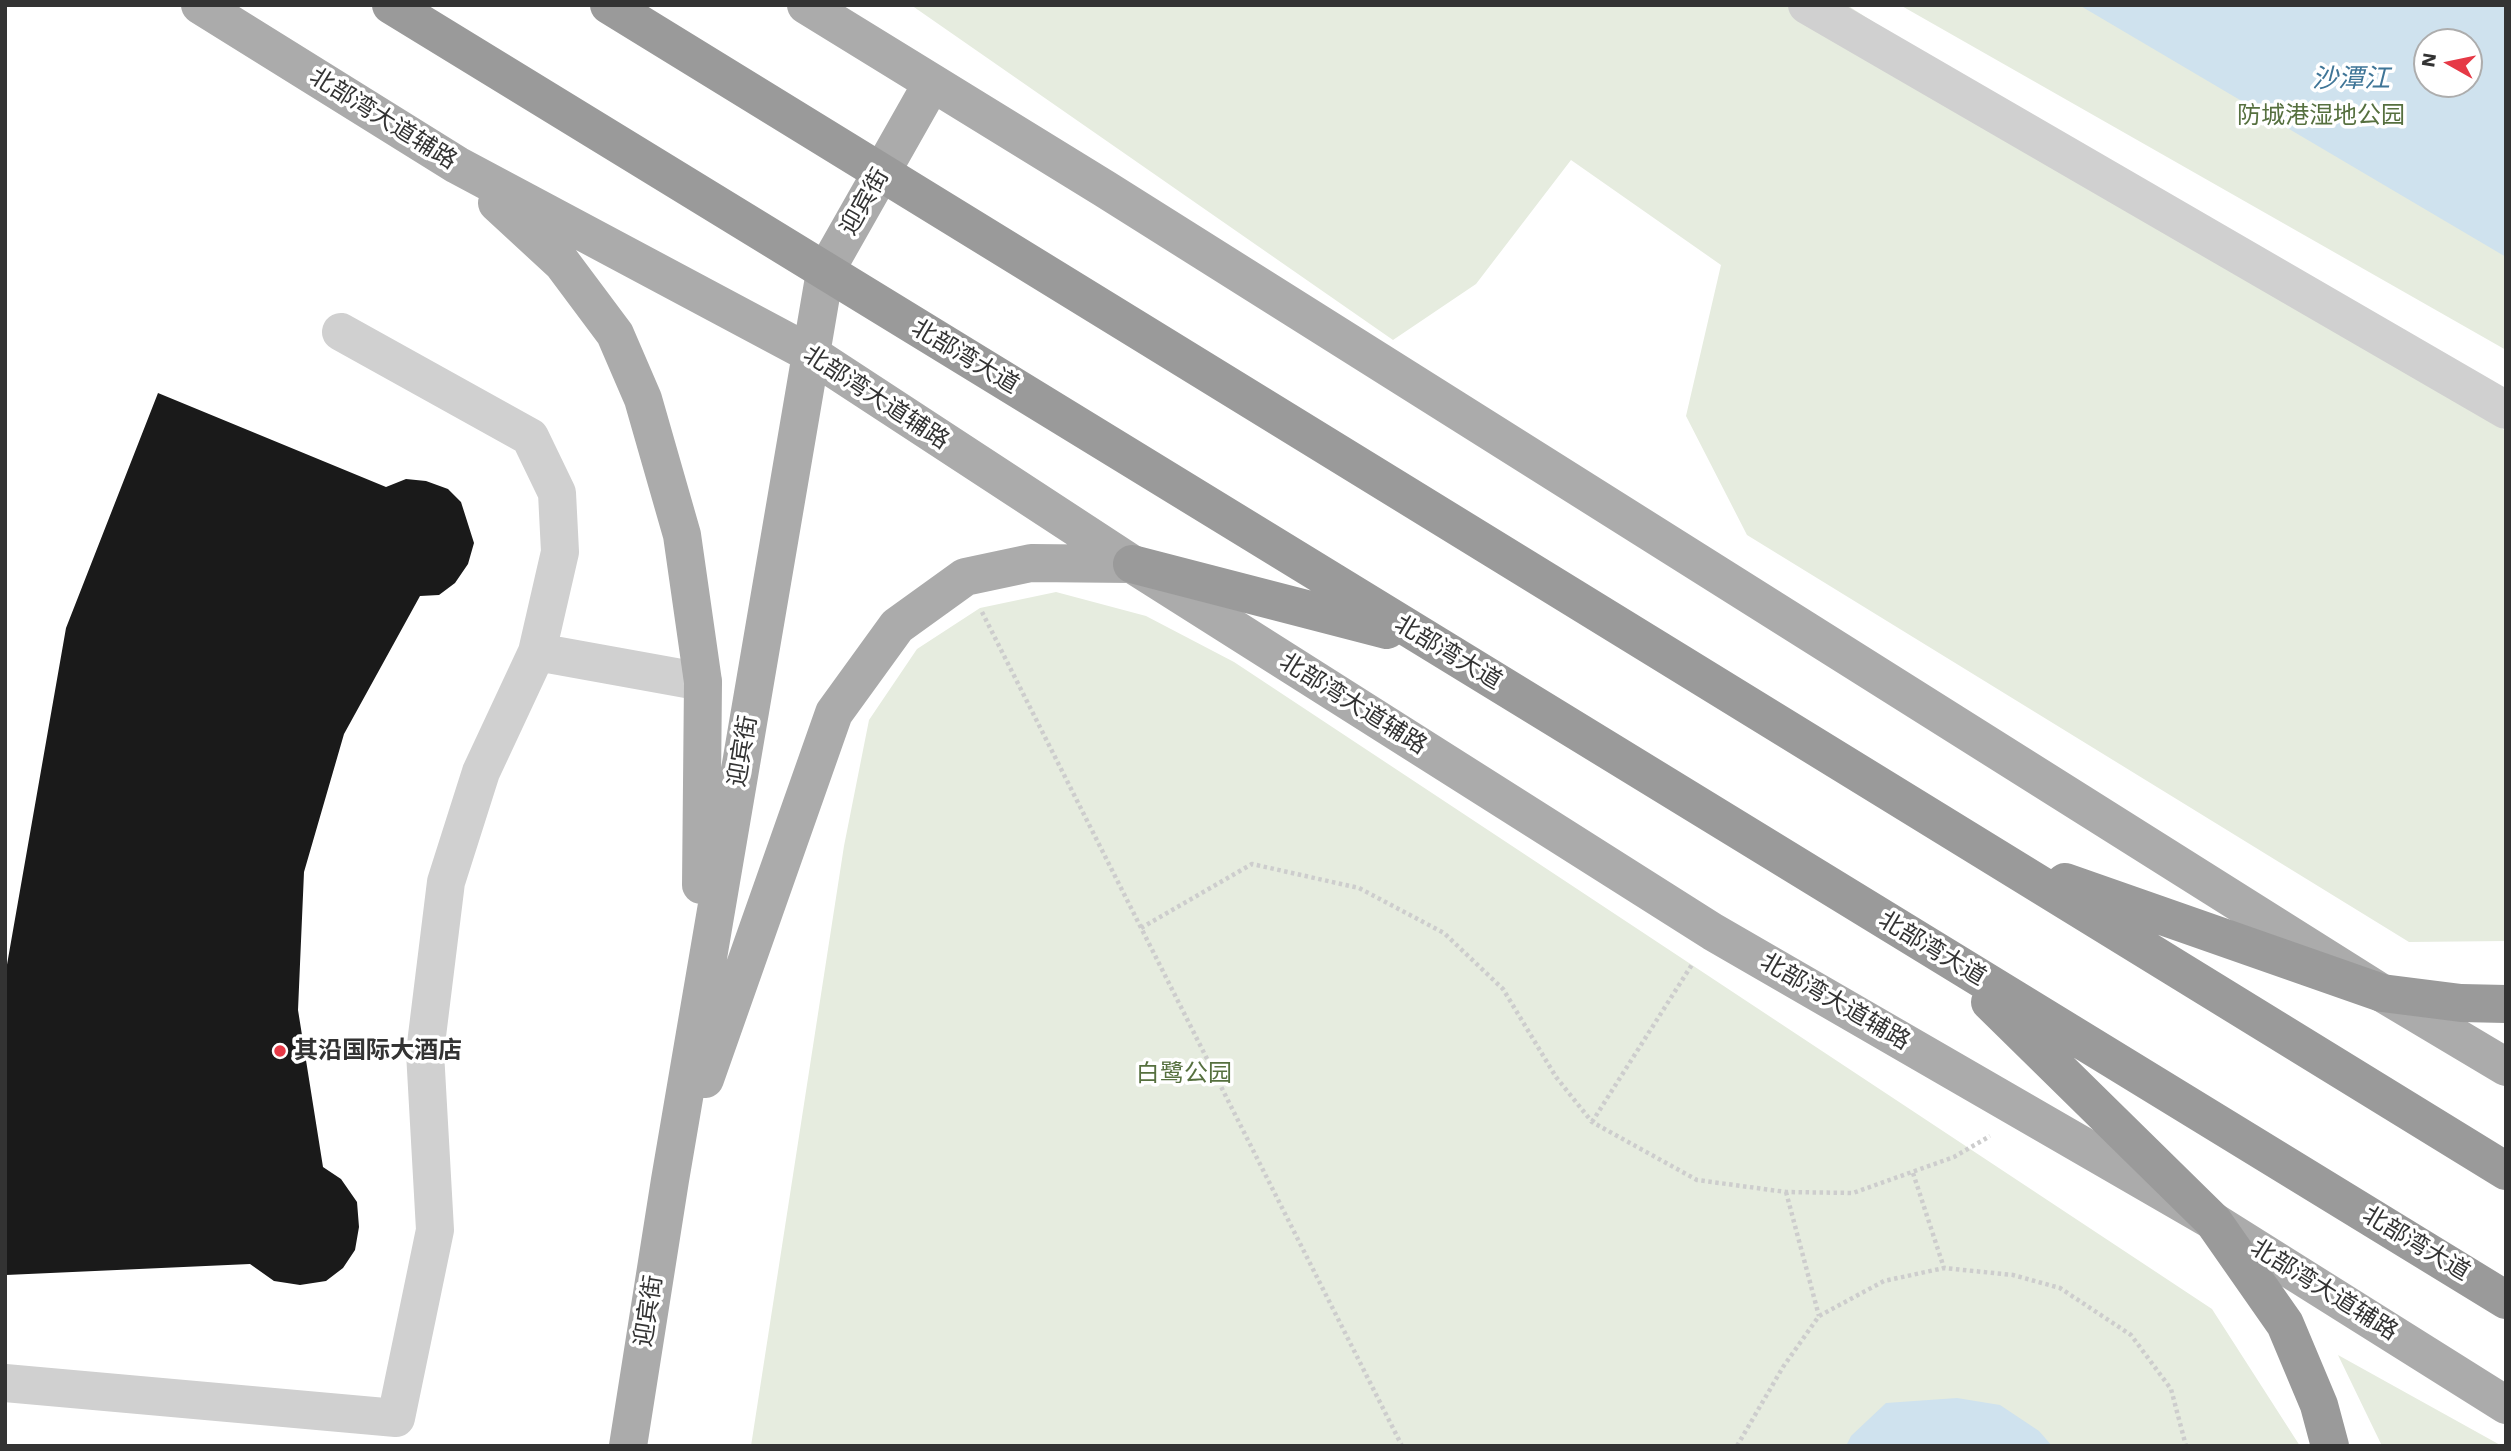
<!DOCTYPE html>
<meta charset="utf-8">
<style>
body{margin:0}
#map{position:relative;width:2511px;height:1451px;overflow:hidden;background:#fff;font-family:"Work Sans",sans-serif}
canvas{display:block}
.frame{position:absolute;inset:0;border:7px solid #333;pointer-events:none}
.north{position:absolute;left:2413px;top:28px;width:70px;height:70px;box-sizing:border-box;background:#fff;border:2px solid #adadad;border-radius:50%;rotate:279deg;font-size:19px;font-weight:700;line-height:28px;text-align:center;color:#333}
.north::after{content:'';display:block;margin:auto;width:24px;height:32px;background:#e63946;clip-path:polygon(50% 0,100% 100%,50% 72%,0 100%)}
</style>
<div id="map">
<canvas width="2511" height="1451"></canvas>
<div class="frame"></div>
<div class="north">N</div>
</div>
<script>
const ctx = document.querySelector('canvas').getContext('2d');
ctx.lineJoin = 'round';
function paint(path, color) { ctx.fillStyle = color; ctx.fill(path, 'evenodd'); }
const poly = rows => new Path2D(rows.map(r => 'M' + r).join(''));
function trace(path, color, width, dash) { ctx.strokeStyle = color; ctx.lineWidth = width; ctx.lineCap = dash ? 'butt' : 'round'; ctx.setLineDash(dash || []); ctx.stroke(path); }
function label(font, color, halo, rows, align = 'center') {
  ctx.font = font + ' "Work Sans","Noto Sans SC",sans-serif'; ctx.lineWidth = 7; ctx.setLineDash([]); ctx.textBaseline = 'middle'; ctx.strokeStyle = halo; ctx.fillStyle = color; for (const [text, x, y, turn = 0] of rows) {
    ctx.save(); ctx.translate(x, y); ctx.rotate((+turn || 0) * Math.PI / 180); ctx.textAlign = isNaN(turn) ? turn : align; if (halo) ctx.strokeText(text, 0, 0); ctx.fillText(text, 0, 0); ctx.restore();
  }
}
const green = poly([
 [911,5,1847,5,2506,431,2506,941,2409,942,1747,535,1686,416,1721,265,1571,160,1476,284,1393,340],
 [1900,5,2506,5,2506,350],
 [2427,42,2469,42,2469,84,2427,84],
 [1056,592,1146,616,1234,662,2212,1309,2300,1446,751,1446,844,846,869,720,917,649,980,608],
 [2338,1355,2502,1446,2382,1446]
]);
const water = poly([
 [2079,5,2506,5,2506,257],
 [2427,42,2469,42,2469,84,2427,84],
 [1957,1398,2000,1405,2039,1431,2052,1446,1846,1446,1851,1436,1886,1403]
]);
const building = poly([
 [158,393,386,487,406,479,426,481,448,489,461,502,474,543,468,564,455,583,439,595,420,596,344,734,304,872,298,1010,323,1167,341,1179,357,1202,359,1227,355,1250,343,1268,326,1281,300,1285,274,1281,250,1264,6,1275,5,976,66,628]
]);
const path = poly([
 [982,612,1402,1446],
 [1141,928,1252,864,1359,888,1444,933,1503,989,1556,1077,1592,1122,1697,1180,1786,1192,1853,1193,1954,1157,1990,1136],
 [1592,1122,1693,963],
 [1913,1173,1944,1268],
 [1786,1192,1819,1316],
 [1737,1446,1783,1367,1819,1316,1884,1281,1944,1268,2013,1275,2060,1288,2131,1335,2171,1389,2186,1446]
]);
const minor = poly([
 [1807,5,2506,410],
 [537,652,703,682],
 [5,1383,396,1418,435,1230,425,1052,446,882,481,772,537,652,560,552,557,493,530,437,341,332]
]);
const major = poly([
 [200,5,457,165,811,354,1132,564,1713,932,2213,1221,2506,1405],
 [806,5,1105,189,2382,993,2506,1067],
 [497,203,562,263,615,334,643,399,682,535,703,682,701,885],
 [705,1079,834,713,897,626,965,577,1031,563,1132,564],
 [628,1446,670,1180,825,272,932,83]
]);
const highway = poly([
 [391,5,2506,1300],
 [609,5,2506,1171],
 [1132,564,1387,630],
 [2065,882,2382,993,2461,1003,2506,1004],
 [1990,1002,2213,1221,2285,1324,2319,1405,2330,1446]
]);
const markers = [
 [280,1051,7,"#e63946"]
];
const parkNames = [
 ["防城港湿地公园",2321,116],
 ["白鹭公园",1184,1074]
];
const streetNames = [
 ["北部湾大道辅路",383,119,32],
 ["迎宾街",865,202,-60],
 ["北部湾大道",965,357,31],
 ["北部湾大道辅路",876,398,33],
 ["北部湾大道",1448,653,31],
 ["北部湾大道辅路",1353,704,32],
 ["迎宾街",743,751,-80],
 ["北部湾大道",1932,949,31],
 ["北部湾大道辅路",1835,1002,30],
 ["北部湾大道",2416,1244,31],
 ["北部湾大道辅路",2324,1290,32],
 ["迎宾街",649,1311,-81]
];
const poiNames = [
 ["其沿国际大酒店",294,1051]
];
const waterNames = [
 ["沙潭江",2351,79]
];
paint(green, '#e6ecdf');
paint(water, '#cfe2ee');
paint(building, '#1a1a1a');
trace(path, '#cdcdcd', 4.5, [3.5, 3.5]);
trace(minor, '#d0d0d0', 38);
trace(major, '#ababab', 38);
trace(highway, '#9a9a9a', 38);
for (const [x, y, r, color] of markers) { const dot = new Path2D(); dot.arc(x, y, r, 0, 2 * Math.PI); ctx.fillStyle = color; ctx.fill(dot); trace(dot, '#fff', 2.5); }
label('24px', '#56703f', '#fff', parkNames);
label('24px', '#333', '#fff', streetNames);
label('bold 24px', '#333', '#fff', poiNames, 'left');
label('italic 26px', '#3f7597', '#fff', waterNames);
</script>
